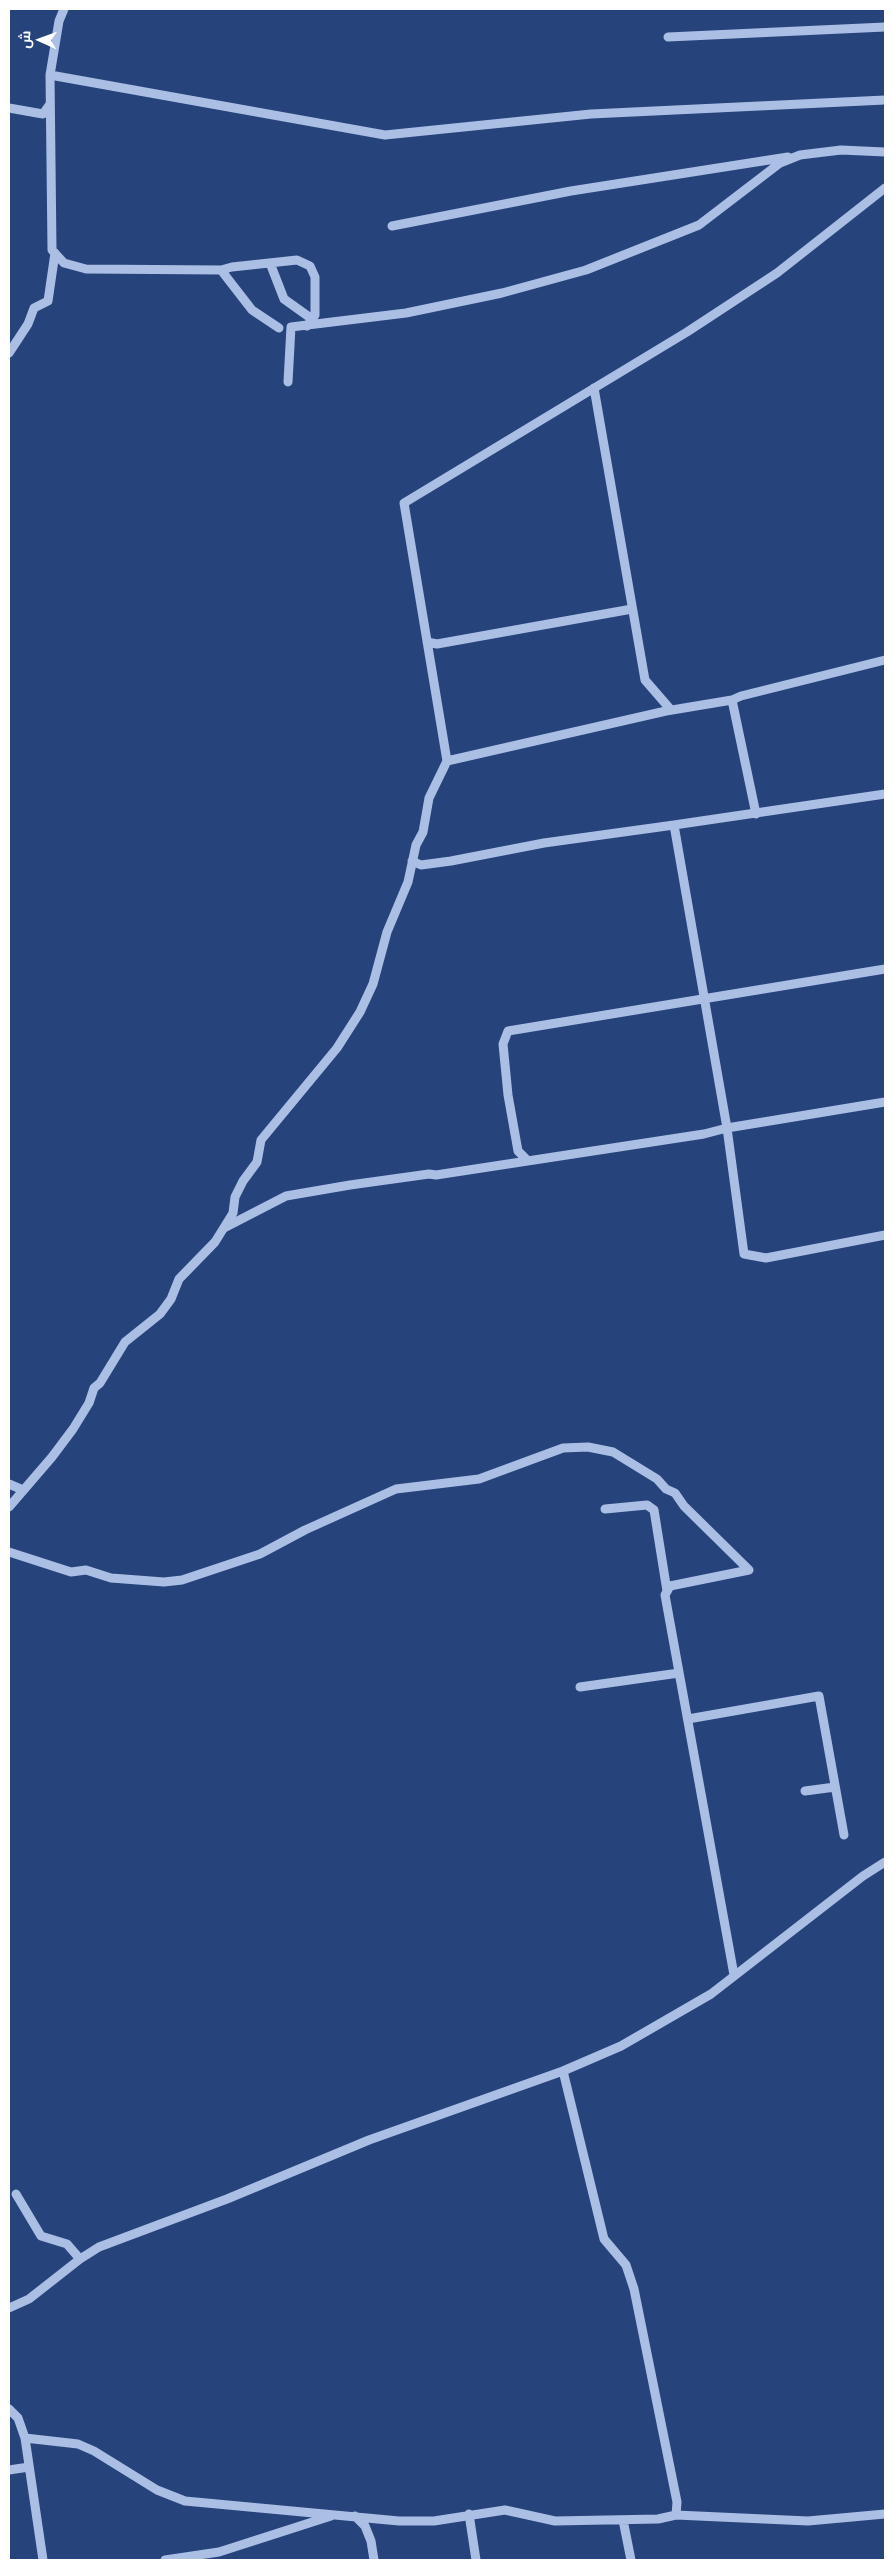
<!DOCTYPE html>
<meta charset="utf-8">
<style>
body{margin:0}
#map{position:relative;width:894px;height:2569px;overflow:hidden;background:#26437c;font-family:Poppins,Cairo,sans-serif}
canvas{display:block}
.frame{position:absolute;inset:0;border:10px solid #fff;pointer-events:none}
.north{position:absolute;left:15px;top:15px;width:50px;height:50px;-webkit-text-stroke:4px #26437c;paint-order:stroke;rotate:272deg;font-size:14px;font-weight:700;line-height:20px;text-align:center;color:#fff}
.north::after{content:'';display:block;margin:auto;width:18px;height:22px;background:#fff;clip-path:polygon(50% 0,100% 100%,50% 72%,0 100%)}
</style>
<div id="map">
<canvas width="894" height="2569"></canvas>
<div class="frame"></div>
<div class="north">ش</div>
</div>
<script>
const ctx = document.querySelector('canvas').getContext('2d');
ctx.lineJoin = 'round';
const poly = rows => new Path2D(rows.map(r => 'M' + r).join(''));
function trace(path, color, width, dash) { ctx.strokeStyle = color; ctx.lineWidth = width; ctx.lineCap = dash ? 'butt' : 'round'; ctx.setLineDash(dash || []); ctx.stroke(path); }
const minor = poly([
 [64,9,59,21,50,75,52,250,64,263,86,269,221,270,232,267,297,260,310,266,315,277,315,315,307,326],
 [668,37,885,27],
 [50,75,385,135,591,114,885,100],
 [9,108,43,114,50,104],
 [392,226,571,191,788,157],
 [270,263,284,299,312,319],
 [221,270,252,310,279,328],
 [9,353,28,324,34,308,48,301,55,253],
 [288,382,291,327,406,313,502,293,586,270,699,225,780,163,800,155,841,150,885,152],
 [594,388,645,680,671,710],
 [427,642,437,644,632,609],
 [732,700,666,711,447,761,404,503,687,332,777,273,885,188],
 [756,814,732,700,741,696,885,660],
 [412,861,421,865,451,861,544,843,674,825],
 [885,1102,727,1128,744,1254,766,1258,885,1235],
 [528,1161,518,1151,508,1095,503,1044,508,1031,885,969],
 [224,1228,286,1196,350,1185,429,1174,436,1175,704,1134,727,1128,674,825,885,794],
 [9,1484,23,1490],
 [9,1507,52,1457,73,1429,89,1403,94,1388,100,1383,125,1342,160,1314,171,1299,179,1279,215,1242,233,1213,235,1197,243,1181,257,1162,261,1140,337,1048,360,1012,373,984,387,932,408,882,416,845,423,832,429,798,447,761],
 [605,1509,647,1505,654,1510,667,1591],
 [9,1552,71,1572,86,1570,111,1578,164,1582,182,1580,260,1554,305,1530,396,1489,479,1479,563,1448,588,1447,613,1452,657,1479,666,1489,675,1493,684,1506,749,1570],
 [580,1687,679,1673],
 [688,1719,819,1696,844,1835],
 [805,1791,835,1787],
 [734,1975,665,1595,670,1586,749,1570],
 [16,2194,41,2236,67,2244,80,2259],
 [9,2308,29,2299,80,2259,99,2247,227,2199,369,2140,563,2071,621,2046,711,1994,863,1876,885,1862],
 [9,2409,18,2418,25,2438,43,2560],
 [25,2438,78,2444,94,2451,157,2490,185,2501,399,2521,434,2521,505,2510,555,2521,658,2519,676,2515,677,2502,634,2289,626,2265,604,2239,563,2071],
 [9,2470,29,2467],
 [469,2514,476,2560],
 [676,2515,808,2521,885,2514],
 [355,2516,365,2526,371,2541,374,2560],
 [623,2520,631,2560],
 [165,2560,219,2552,331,2516]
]);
trace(minor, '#abbfe5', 9);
</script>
